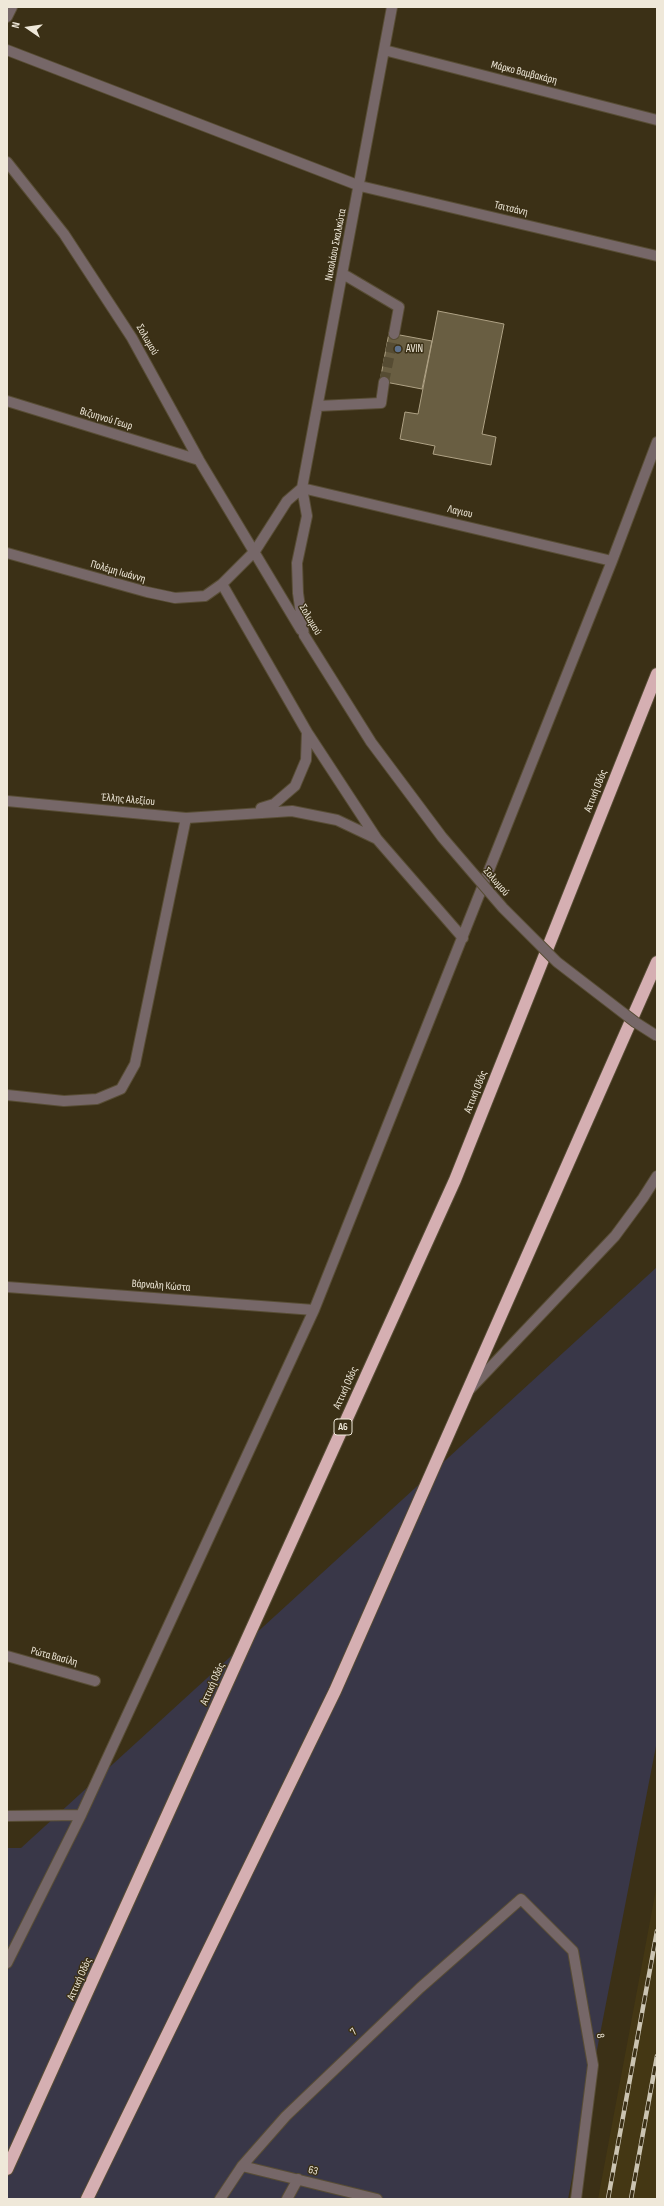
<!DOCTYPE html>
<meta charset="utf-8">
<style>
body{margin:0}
#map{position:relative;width:664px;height:2206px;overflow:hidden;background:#3b3016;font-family:"Sofia Sans Condensed",sans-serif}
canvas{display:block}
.frame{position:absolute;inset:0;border:8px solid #efe8d9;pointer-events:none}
.north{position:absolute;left:8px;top:8px;width:40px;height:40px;-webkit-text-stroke:3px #3b3016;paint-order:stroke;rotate:283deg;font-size:11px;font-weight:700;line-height:16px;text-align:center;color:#efe8d9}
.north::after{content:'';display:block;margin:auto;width:14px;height:18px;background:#efe8d9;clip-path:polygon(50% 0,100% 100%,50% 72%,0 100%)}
</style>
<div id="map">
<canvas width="664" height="2206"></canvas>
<div class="frame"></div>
<div class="north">N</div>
</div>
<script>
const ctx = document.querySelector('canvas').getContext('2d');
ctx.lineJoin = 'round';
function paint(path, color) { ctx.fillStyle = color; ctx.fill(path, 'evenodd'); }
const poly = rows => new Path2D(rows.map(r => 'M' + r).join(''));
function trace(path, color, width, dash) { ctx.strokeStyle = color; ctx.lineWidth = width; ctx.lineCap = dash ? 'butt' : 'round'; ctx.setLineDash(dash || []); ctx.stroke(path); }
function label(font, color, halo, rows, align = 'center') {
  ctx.font = font + ' "Sofia Sans Condensed",sans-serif'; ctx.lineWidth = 3; ctx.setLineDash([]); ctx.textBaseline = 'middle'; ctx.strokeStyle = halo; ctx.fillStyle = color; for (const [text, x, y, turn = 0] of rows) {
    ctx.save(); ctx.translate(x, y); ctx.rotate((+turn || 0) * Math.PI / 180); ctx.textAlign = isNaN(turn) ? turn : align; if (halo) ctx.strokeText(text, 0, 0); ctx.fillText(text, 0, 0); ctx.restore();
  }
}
const industrial = poly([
 [657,1267,657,1741,568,2199,7,2199,7,1848,21,1848]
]);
const built = poly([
 [657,1884,657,2199,598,2199]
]);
const building = poly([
 [438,311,504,324,482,434,496,437,491,465,433,454,435,446,400,439,405,412,418,414,438,311],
 [389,333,432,341,422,389,380,381,389,333]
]);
const minorTunnel = poly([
 [384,382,394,334]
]);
const minor = poly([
 [7,17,12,7],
 [7,50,360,186,657,256],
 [384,50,657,120],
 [7,162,64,234,132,338,199,460,301,630],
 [343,274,399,307,394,334],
 [7,401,199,460],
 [318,406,381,403,384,382],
 [302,488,287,501,255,551,222,584,307,732,377,839,463,938],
 [302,488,612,561],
 [7,553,147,592,175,598,205,596,222,584],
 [304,635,298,593,297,563,307,516,302,488,392,7],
 [7,801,186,818,292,811,337,820,377,839],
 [261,808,274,804,295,786,306,760,307,732],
 [7,1095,64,1101,97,1099,121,1089,135,1064,186,818],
 [7,1287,314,1310],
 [470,1389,615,1236,643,1198,657,1176],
 [7,1656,95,1681],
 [7,1816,81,1815],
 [7,1963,81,1815,314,1310,612,561,657,442],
 [242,2166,377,2199],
 [220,2199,242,2166,286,2116,420,1988,521,1899,573,1951,593,2065,576,2199],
 [287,2199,298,2179]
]);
const highway = poly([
 [7,2169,455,1180,657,674],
 [87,2199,335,1691,657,962]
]);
const rail = poly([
 [608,2199,657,1931],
 [631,2199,657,2056]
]);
const minorBridge = poly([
 [304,635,371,742,442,837,503,908,557,962,635,1022,657,1036]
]);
const markers = [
 [398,349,4,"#5c6f8a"]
];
const shields = [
 [343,1427,18]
];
const shieldNames = [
 ["Α6",343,1427]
];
const streetNames = [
 ["Μάρκο Βαμβακάρη",524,73,14],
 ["Τσιτσάνη",511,209,13],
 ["Νικολάου Σκαλκώτα",336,245,-79],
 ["Σολωμού",147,340,60],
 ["Βιζυηνού Γεωρ",106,419,17],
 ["Λαγιου",460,512,13],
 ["Πολέμη Ιωάννη",118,572,16],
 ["Σολωμού",310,620,60],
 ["Αττική Οδός",596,791,-68],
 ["Έλλης Αλεξίου",128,800,5],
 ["Σολωμού",496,882,50],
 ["Αττική Οδός",476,1092,-68],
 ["Βάρναλη Κώστα",161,1286,4],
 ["Αττική Οδός",346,1388,-66],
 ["Ρώτα Βασίλη",54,1657,15],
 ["Αττική Οδός",213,1684,-66],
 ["Αττική Οδός",80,1979,-66],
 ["7",354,2032,-44],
 ["8",600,2036,80],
 ["63",313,2171,14]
];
const poiNames = [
 ["AVIN",406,349]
];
paint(industrial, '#393748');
paint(built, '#443714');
paint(building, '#695e42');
trace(building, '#afa285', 1);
trace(minorTunnel, '#564c33', 10, [10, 5]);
trace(minor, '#584d35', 12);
trace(highway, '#584d35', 14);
trace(minor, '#766768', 10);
trace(highway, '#d5afb2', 12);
trace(rail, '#cbc4b2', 4.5);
trace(rail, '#3b3016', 3, [9]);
trace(minorBridge, '#584d35', 12, []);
trace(minorBridge, '#766768', 10);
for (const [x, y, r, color] of markers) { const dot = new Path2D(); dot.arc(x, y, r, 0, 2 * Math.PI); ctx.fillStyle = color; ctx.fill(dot); trace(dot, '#3b3016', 1.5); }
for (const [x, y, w] of shields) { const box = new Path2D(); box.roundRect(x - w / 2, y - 8, w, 16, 3); ctx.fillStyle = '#3b3016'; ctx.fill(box); trace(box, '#efe8d9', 1); }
label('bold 10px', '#efe8d9', null, shieldNames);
label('11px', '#efe8d9', '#3b3016', streetNames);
label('11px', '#efe8d9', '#3b3016', poiNames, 'left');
</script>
